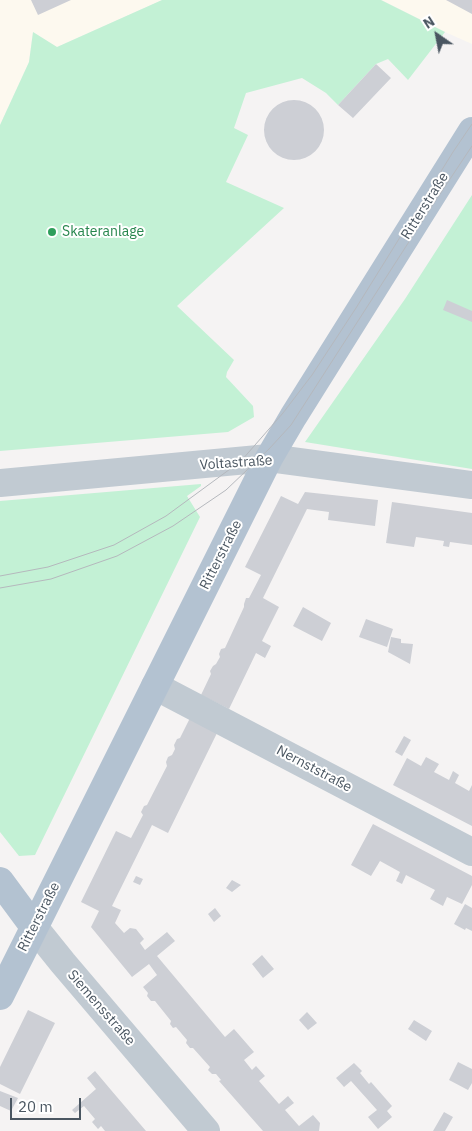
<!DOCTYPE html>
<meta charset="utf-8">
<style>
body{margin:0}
#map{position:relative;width:472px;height:1131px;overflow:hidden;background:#f5f3f3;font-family:"IBM Plex Sans",sans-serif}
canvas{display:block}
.north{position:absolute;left:412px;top:10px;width:50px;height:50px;-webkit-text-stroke:4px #fff;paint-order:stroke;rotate:327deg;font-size:14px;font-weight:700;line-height:20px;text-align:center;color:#4a5661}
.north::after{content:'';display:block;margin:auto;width:18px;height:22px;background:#4a5661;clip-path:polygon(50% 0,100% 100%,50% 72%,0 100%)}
.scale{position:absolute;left:10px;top:1098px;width:71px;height:22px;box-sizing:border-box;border:2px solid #4a5661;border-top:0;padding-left:6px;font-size:15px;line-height:18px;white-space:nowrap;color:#4a5661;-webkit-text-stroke:4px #fff;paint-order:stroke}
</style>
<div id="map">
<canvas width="472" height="1131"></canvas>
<div class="north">N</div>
<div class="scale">20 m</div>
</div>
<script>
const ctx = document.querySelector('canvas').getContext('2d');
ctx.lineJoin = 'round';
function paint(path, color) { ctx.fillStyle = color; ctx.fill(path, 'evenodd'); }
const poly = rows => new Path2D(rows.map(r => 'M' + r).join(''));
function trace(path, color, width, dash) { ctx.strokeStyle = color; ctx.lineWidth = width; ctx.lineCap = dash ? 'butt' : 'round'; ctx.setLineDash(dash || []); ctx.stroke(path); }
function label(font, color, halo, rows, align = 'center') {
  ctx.font = font + ' "IBM Plex Sans",sans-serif'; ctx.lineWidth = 4; ctx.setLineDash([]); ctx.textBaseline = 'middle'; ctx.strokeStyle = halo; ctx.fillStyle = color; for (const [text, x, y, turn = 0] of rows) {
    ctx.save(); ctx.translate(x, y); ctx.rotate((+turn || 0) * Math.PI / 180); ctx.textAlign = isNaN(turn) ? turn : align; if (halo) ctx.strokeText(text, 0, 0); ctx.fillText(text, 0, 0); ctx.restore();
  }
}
const commercial = poly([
 [0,0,162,0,57,47,33,32,29,62,0,125],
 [381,0,472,0,472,44,445,32]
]);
const green = poly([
 [162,0,381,0,445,32,408,80,388,59,376,64,338,105,326,93,302,78,246,93,234,128,248,135,226,182,284,208,177,306,234,360,227,372,226,377,253,406,254,417,228,432,0,451,0,125,29,62,33,32,57,47],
 [472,195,472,469,305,442,405,299],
 [201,484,201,486,187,496,200,517,35,855,19,856,0,832,0,501]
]);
const building = poly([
 [31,0,71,0,38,15],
 [446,0,472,0,472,14],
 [376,64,391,78,353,118,338,105],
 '264 130a30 30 0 1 1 60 0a30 30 0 1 1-60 0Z',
 [447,300,472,311,472,322,443,310],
 [305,492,378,500,375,526,328,520,329,512,307,509,263,598,279,607,262,641,271,646,265,658,256,653,229,709,201,695,211,674,210,671,213,666,216,664,220,657,219,654,221,649,225,648,244,607,244,604,246,598,249,598,261,575,245,567,281,496,298,504],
 [392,502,472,513,472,545,450,542,449,547,443,546,444,541,416,537,414,547,386,543],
 [303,607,331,623,322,641,293,626],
 [366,619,393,629,387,647,359,637],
 [391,637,401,639,401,643,413,644,410,664,388,652],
 [190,718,218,731,168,833,152,825,112,906,121,910,115,923,124,933,130,928,136,929,144,939,140,943,145,950,167,932,175,941,157,956,225,1037,234,1029,254,1052,244,1060,252,1070,256,1066,265,1076,259,1081,279,1104,288,1096,294,1103,285,1110,299,1126,313,1115,320,1123,319,1131,263,1131,219,1081,221,1080,216,1074,212,1074,208,1070,210,1067,193,1048,190,1048,186,1043,187,1040,176,1027,173,1028,170,1024,171,1021,155,1001,151,1001,147,996,148,993,143,987,157,975,149,964,132,977,91,927,99,911,81,902,116,831,131,838,143,815,141,812,144,806,147,805,167,766,166,762,168,757,172,755,175,749,174,745,177,739,180,738],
 [404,736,411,740,402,756,395,752],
 [426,757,439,764,434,772,449,780,453,771,459,775,455,783,469,791,472,785,472,826,393,785,407,758,421,766],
 [373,824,472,876,472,885,462,904,447,897,443,906,430,899,435,890,406,875,402,884,396,881,400,872,380,861,371,876,351,865],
 [136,876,143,879,140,885,133,882],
 [232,880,241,885,232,892,226,888],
 [465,904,472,908,472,931,466,928,465,930,454,924],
 [215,908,221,916,214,922,208,914],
 [262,955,274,969,263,978,252,964],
 [28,1010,55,1023,20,1094,0,1084,0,1067],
 [307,1012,317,1023,308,1030,299,1020],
 [414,1020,432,1031,426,1041,408,1029],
 [458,1062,472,1069,472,1083,468,1090,449,1080],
 [354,1063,362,1071,360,1073,369,1084,371,1082,392,1106,387,1111,392,1117,378,1129,368,1117,377,1110,351,1081,344,1087,336,1078],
 [95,1071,111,1090,146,1131,105,1131,101,1126,98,1129,92,1122,95,1119,84,1106,75,1113,72,1110,96,1089,87,1078],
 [0,1091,18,1098,11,1111,0,1106],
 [444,1112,453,1117,445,1131,433,1131]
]);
const minor = poly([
 [0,483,269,458,472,485],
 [155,686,472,852],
 [34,927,63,963,206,1131]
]);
const major = poly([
 [0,881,34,927],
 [0,996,269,458,293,417,472,131]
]);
const tram = poly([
 [0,576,48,567,114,545,166,516,241,461,283,413,312,375,356,308,453,152,472,124],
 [0,588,51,579,117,556,173,526,226,490,269,449,291,425,432,206,472,146]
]);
const markers = [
 [52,232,5,"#2e9e5b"]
];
const streetNames = [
 ["Ritterstraße",425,206,-58],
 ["Voltastraße",236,463,-4],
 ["Ritterstraße",221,555,-63],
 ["Nernststraße",314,769,28],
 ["Ritterstraße",39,917,-63],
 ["Siemensstraße",101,1008,49]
];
const leisureNames = [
 ["Skateranlage",62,232]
];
paint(commercial, '#fdf9ef');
paint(green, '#c3f1d5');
paint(building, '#cdcfd5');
trace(minor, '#c1cad2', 28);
trace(major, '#b3c2d1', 28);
trace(tram, '#b5b8bd', 1);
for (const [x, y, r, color] of markers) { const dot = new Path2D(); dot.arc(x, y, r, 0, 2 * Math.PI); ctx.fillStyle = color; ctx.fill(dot); trace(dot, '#fff', 2); }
label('14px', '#4a5661', '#fff', streetNames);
label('14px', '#27864d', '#fff', leisureNames, 'left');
</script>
